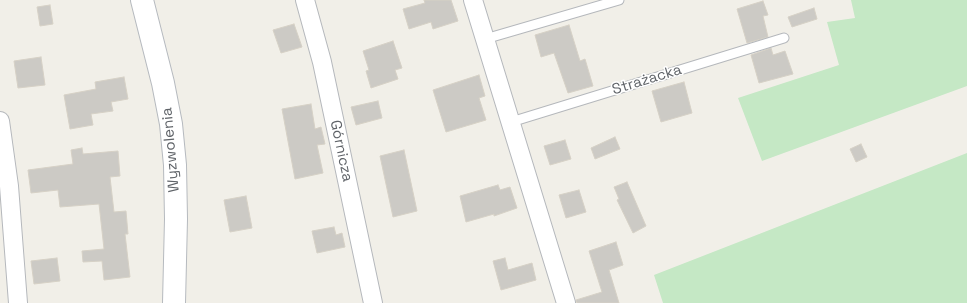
<!DOCTYPE html>
<meta charset="utf-8">
<style>
body{margin:0}
canvas{display:block;background:#f1efe8}
</style>
<canvas width="967" height="303"></canvas>
<script>
const ctx = document.querySelector('canvas').getContext('2d');
ctx.lineJoin = 'round';
function paint(path, color) { ctx.fillStyle = color; ctx.fill(path, 'evenodd'); }
const poly = rows => new Path2D(rows.map(r => 'M' + r).join(''));
function trace(path, color, width, dash) { ctx.strokeStyle = color; ctx.lineWidth = width; ctx.lineCap = dash ? 'butt' : 'round'; ctx.setLineDash(dash || []); ctx.stroke(path); }
function label(font, color, halo, rows, align = 'center') {
  ctx.font = font + ' "Space Grotesk",sans-serif'; ctx.lineWidth = 3; ctx.setLineDash([]); ctx.textBaseline = 'middle'; ctx.strokeStyle = halo; ctx.fillStyle = color; for (const [text, x, y, turn = 0] of rows) {
    ctx.save(); ctx.translate(x, y); ctx.rotate((+turn || 0) * Math.PI / 180); ctx.textAlign = isNaN(turn) ? turn : align; if (halo) ctx.strokeText(text, 0, 0); ctx.fillText(text, 0, 0); ctx.restore();
  }
}
const green = poly([
 [851,0,967,0,967,86,762,161,738,98,839,65,827,22,855,18],
 [967,153,967,303,663,303,654,275]
]);
const building = poly([
 [424,0,451,0,458,21,433,29,431,22,409,29,403,9,425,3,424,0],
 [763,1,768,15,763,16,768,37,747,43,737,9,763,1],
 [50,5,53,24,40,26,37,7,50,5],
 [814,8,817,19,792,27,788,17,814,8],
 [294,24,302,47,281,53,273,30,294,24],
 [569,25,580,61,585,59,593,86,568,93,554,53,541,57,535,35,569,25],
 [393,41,402,68,395,70,398,79,371,88,366,71,369,70,363,51,393,41],
 [771,48,773,55,785,51,793,74,759,83,751,55,771,48],
 [41,57,45,85,18,88,14,61,41,57],
 [479,75,485,96,479,98,486,120,446,132,433,90,479,75],
 [124,77,128,99,111,102,113,111,91,114,93,125,70,129,64,95,96,89,95,82,124,77],
 [684,82,692,113,661,122,652,91,684,82],
 [378,101,382,118,356,125,351,107,378,101],
 [311,104,315,129,321,127,325,144,317,145,323,173,295,179,282,109,311,104],
 [615,137,620,149,595,159,591,148,615,137],
 [565,140,571,159,550,165,544,146,565,140],
 [861,144,867,157,856,162,850,149,861,144],
 [82,148,83,154,118,151,120,176,110,177,114,212,126,211,128,234,125,234,130,277,104,280,102,261,83,262,82,251,104,249,99,204,60,207,58,190,31,193,28,170,73,164,71,150,82,148],
 [404,150,417,211,393,217,380,156,404,150],
 [627,182,646,226,633,233,617,200,619,199,614,187,627,182],
 [498,185,500,190,510,187,517,208,494,216,494,214,466,222,460,196,498,185],
 [579,190,586,212,566,218,559,195,579,190],
 [246,196,252,228,230,232,224,200,246,196],
 [334,227,336,235,342,233,345,247,317,253,312,231,334,227],
 [616,242,623,265,609,270,619,303,577,303,576,300,602,292,589,251,616,242],
 [57,258,60,281,34,284,31,261,57,258],
 [505,258,508,270,532,263,536,280,501,290,493,261,505,258]
]);
const service = poly([
 [485,39,619,0],
 [511,122,784,38]
]);
const minor = poly([
 [305,0,322,62,373,303],
 [473,0,566,303],
 [0,121,9,186,18,303]
]);
const secondary = poly([
 [142,0,163,83,171,124,175,165,176,219,174,303]
]);
const streetNames = [
 ["Strażacka",647,80,-17],
 ["Wyzwolenia",171,150,-95],
 ["Górnicza",341,151,78]
];
paint(green, '#c5e8c5');
paint(building, '#cccac5');
trace(building, '#d6d1c6', 1);
trace(service, '#b5b8bc', 11);
trace(minor, '#b5b8bc', 20);
trace(secondary, '#b6babf', 24);
trace(service, '#fff', 9);
trace(minor, '#fff', 18);
trace(secondary, '#fff', 22);
label('15px', '#5f6368', '#fff', streetNames);
</script>
